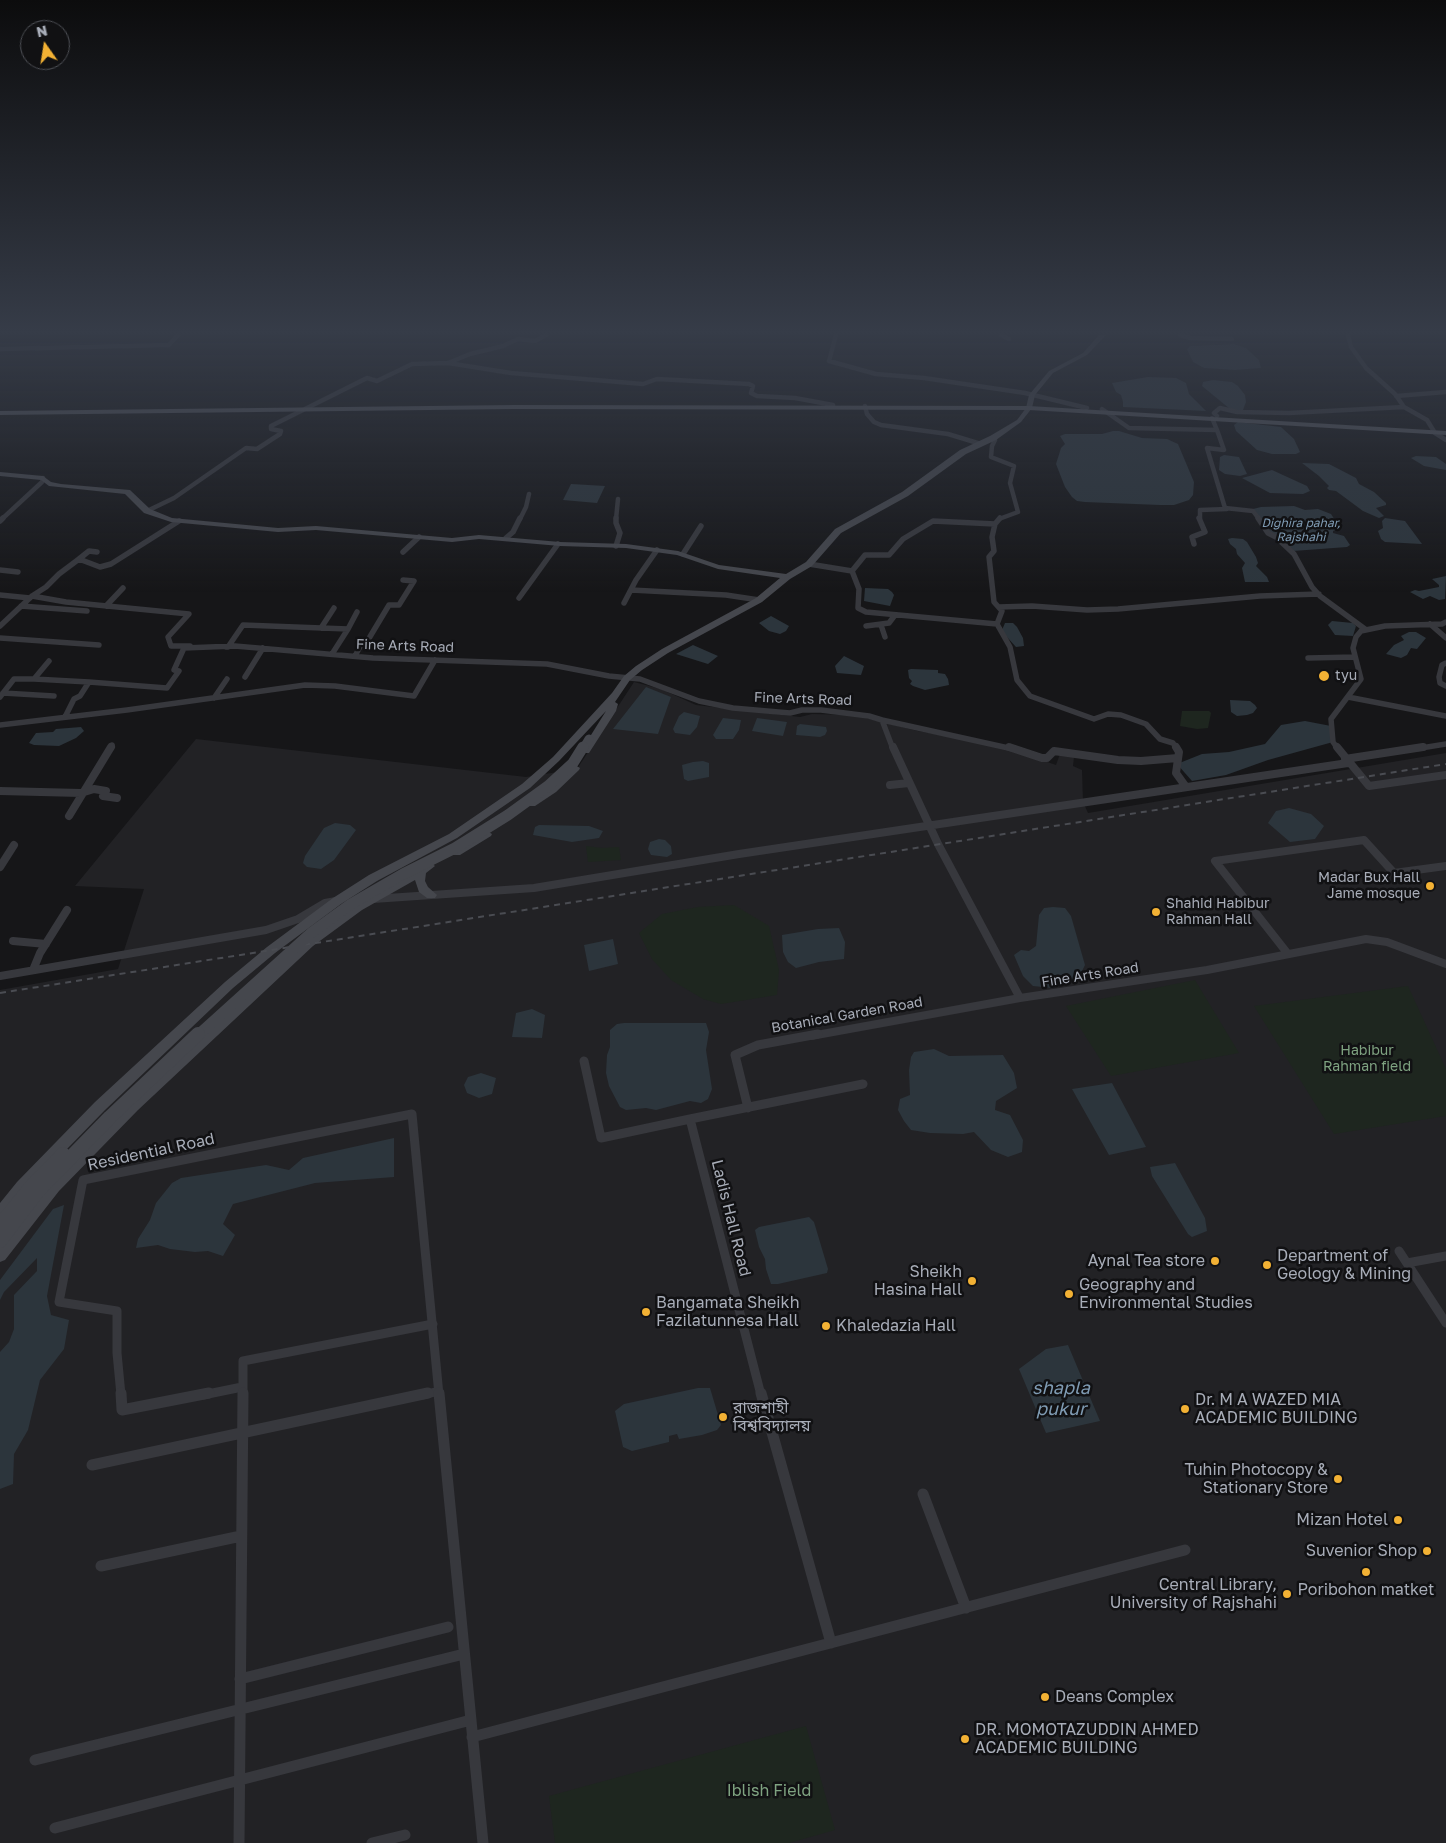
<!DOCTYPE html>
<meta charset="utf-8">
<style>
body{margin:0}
#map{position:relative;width:1446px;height:1843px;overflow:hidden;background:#161618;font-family:"Golos Text",sans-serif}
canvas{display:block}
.north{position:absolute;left:20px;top:20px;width:50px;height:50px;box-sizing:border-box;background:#111113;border:1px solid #4d4f55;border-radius:50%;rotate:347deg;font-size:14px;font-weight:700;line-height:20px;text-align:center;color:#a8adb8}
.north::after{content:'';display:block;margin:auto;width:18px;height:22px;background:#f2b134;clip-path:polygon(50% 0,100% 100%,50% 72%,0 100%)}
</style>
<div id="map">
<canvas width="1446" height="1843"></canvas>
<div class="north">N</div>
</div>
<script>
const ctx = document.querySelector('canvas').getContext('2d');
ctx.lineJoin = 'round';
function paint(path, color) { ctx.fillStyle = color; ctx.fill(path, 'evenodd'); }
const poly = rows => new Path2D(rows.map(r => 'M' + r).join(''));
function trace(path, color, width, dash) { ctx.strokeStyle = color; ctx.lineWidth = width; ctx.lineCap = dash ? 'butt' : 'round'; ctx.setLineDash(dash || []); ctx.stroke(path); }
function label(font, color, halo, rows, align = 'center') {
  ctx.font = font + ' "Golos Text","Noto Sans Bengali",sans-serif'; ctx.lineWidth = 5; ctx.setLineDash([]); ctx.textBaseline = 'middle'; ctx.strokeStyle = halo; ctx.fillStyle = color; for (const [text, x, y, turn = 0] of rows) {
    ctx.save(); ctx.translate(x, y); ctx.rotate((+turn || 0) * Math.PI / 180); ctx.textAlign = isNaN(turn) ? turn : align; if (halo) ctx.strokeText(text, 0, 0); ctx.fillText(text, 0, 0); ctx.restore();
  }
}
const built = poly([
 [634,682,661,689,696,705,800,717,812,714,854,715,918,731,1001,746,1056,765,1060,754,1074,757,1073,766,1082,770,1083,802,1088,813,1446,753,1446,1843,0,1843,0,990,118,969,144,889,75,886,196,739,526,777,577,769]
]);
const green = poly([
 [1182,711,1209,711,1211,713,1208,728,1197,729,1180,726],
 [586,846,602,848,619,847,621,860,588,862],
 [734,905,769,926,779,970,777,995,721,1004,703,999,671,980,652,959,639,933,662,914,698,907],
 [1195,980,1239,1053,1111,1076,1066,1006],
 [1408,986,1446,1069,1446,1116,1334,1134,1254,1006],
 [806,1726,835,1830,789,1843,555,1843,549,1796]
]);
const water = poly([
 [1234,344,1246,348,1259,360,1261,368,1235,370,1204,368,1193,362,1187,349,1190,346],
 [1148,377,1176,378,1186,383,1189,394,1206,411,1123,407,1123,402,1121,395,1116,392,1112,383],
 [1213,380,1232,382,1238,386,1245,395,1246,402,1243,410,1238,411,1230,409,1202,386,1203,382],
 [1238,422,1281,427,1294,439,1300,452,1296,454,1272,454,1257,450,1236,431,1234,425],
 [1113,431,1119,431,1142,438,1167,439,1178,444,1194,482,1193,495,1189,500,1174,505,1160,505,1085,502,1077,501,1072,497,1065,487,1056,464,1061,448,1065,444,1060,436,1065,434,1102,434],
 [1224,455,1239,457,1247,474,1240,476,1225,474,1219,470,1220,457],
 [1416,456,1436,457,1446,464,1446,470,1424,466,1411,458],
 [1302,463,1329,464,1356,478,1359,484,1374,492,1386,503,1386,505,1376,508,1384,516,1379,518,1363,511,1336,491,1329,490,1327,488,1329,486,1319,476],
 [1272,470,1307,486,1310,491,1303,494,1270,493,1242,478],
 [571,484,605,486,597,503,563,500],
 [1294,506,1305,510,1318,509,1331,514,1340,528,1333,531,1333,533,1344,536,1350,545,1347,547,1293,551,1269,532,1253,509,1261,507],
 [1385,518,1405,521,1422,544,1385,542,1381,539,1378,531,1383,528,1382,521],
 [1232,538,1243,539,1247,542,1256,557,1258,563,1256,566,1267,577,1269,582,1245,582,1242,568,1245,563,1237,554,1236,549,1230,544,1228,539],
 [1446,576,1445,599,1439,600,1430,596,1423,599,1410,592,1415,590,1419,591,1439,587,1439,585,1432,579],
 [865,588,888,589,892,592,894,595,890,606,864,601],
 [771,616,789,626,786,631,780,634,769,631,759,623],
 [1332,621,1353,623,1356,626,1353,636,1335,635,1328,625],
 [1005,623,1013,623,1017,627,1023,638,1024,646,1016,647,1006,636,1002,630],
 [1409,632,1416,632,1426,638,1417,649,1411,648,1407,655,1401,658,1386,654,1394,645,1404,640,1401,636],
 [693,645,718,656,708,664,676,654],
 [844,656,864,666,861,675,837,673,835,666],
 [911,669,938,670,938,673,945,674,948,679,949,685,925,690,913,686,910,684,912,681,909,678,908,670],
 [646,687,671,697,658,734,613,729],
 [1230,700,1250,701,1255,705,1257,708,1253,713,1247,715,1237,716,1231,712],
 [684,712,700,716,697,727,690,735,675,733,673,729,679,716],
 [723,718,741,720,739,730,733,739,716,739,713,735],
 [757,718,787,722,783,736,752,731],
 [1305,721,1331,726,1333,742,1268,760,1226,775,1192,781,1177,764,1202,754,1229,752,1265,744,1281,725],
 [800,724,826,727,827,731,825,735,820,737,796,735,797,726],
 [81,727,84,731,76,738,59,746,34,745,29,743,36,733,53,732,56,729],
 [703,761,709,763,709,777,688,781,684,779,682,765,693,762],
 [1289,808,1311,814,1324,826,1315,839,1290,842,1268,823,1276,811],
 [335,823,350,825,356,830,334,860,321,869,307,867,303,863,305,856,324,828],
 [539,825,589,826,603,831,599,838,572,842,533,835,535,827],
 [659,839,665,840,671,846,672,854,667,857,651,855,648,849,650,842],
 [1053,907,1065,908,1071,916,1085,965,1080,975,1060,986,1052,988,1033,986,1023,976,1014,955,1021,950,1029,951,1036,946,1039,915,1044,908],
 [839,928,845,942,844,959,819,962,796,968,788,962,783,952,782,935,818,929],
 [613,939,618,964,589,971,584,945],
 [532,1009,545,1015,542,1038,512,1037,516,1013],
 [624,1023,706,1023,709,1032,706,1050,712,1089,708,1099,701,1103,690,1101,656,1110,646,1108,626,1110,620,1107,609,1086,606,1073,607,1055,610,1047,610,1030,617,1024],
 [934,1049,949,1056,1003,1055,1014,1073,1017,1088,996,1101,995,1110,1010,1115,1023,1140,1022,1152,1008,1157,991,1150,974,1132,963,1134,930,1133,911,1130,904,1121,898,1110,900,1099,910,1095,909,1070,911,1057,914,1052],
 [481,1073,496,1078,492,1094,479,1098,467,1093,464,1085,468,1077],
 [1112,1083,1146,1147,1109,1155,1072,1089],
 [394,1138,394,1177,315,1183,233,1204,223,1224,235,1235,223,1256,208,1251,195,1252,170,1249,158,1245,136,1248,138,1239,150,1220,156,1203,172,1183,181,1178,266,1165,289,1170,303,1158],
 [1175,1163,1205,1218,1207,1231,1192,1237,1188,1234,1152,1176,1150,1167],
 [64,1205,47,1296,51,1315,69,1320,64,1349,40,1380,28,1430,14,1454,13,1484,0,1489,0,1352,9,1342,14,1329,14,1295,37,1271,37,1258,4,1292,0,1300,0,1280,53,1209],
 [809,1217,814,1222,828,1269,827,1273,778,1284,771,1284,766,1269,765,1259,759,1247,755,1230,759,1227],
 [1068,1345,1100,1421,1046,1433,1019,1369,1046,1349],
 [698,1388,710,1388,721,1425,717,1430,702,1435,679,1439,677,1434,669,1436,669,1442,632,1451,623,1447,615,1411,624,1404]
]);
const streetFar4 = poly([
 [836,335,829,361,876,374,924,378,1025,393,1087,408],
 [1001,335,1009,339],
 [1180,335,1190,338,1232,339],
 [1348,335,1351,347,1366,368,1395,394,1404,407,1427,420,1435,433,1446,440],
 [0,349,169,345,178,335],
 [448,363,511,373,643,384,657,379,749,384,753,386,751,393,757,396,795,398,833,405],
 [1396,396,1446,392],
 [865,406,867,414,874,422,881,425,948,434,981,444],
 [1102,409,1129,428,1217,430,1212,418],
 [1217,416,1214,413,1220,408,1237,412,1289,413,1404,407],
 [1217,430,1224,450,1207,448,1225,508,1253,511,1259,519],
 [993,438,995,440,992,446,991,457,1014,466,1010,483,1018,512,999,519],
 [147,511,174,498,246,448,257,449,280,434,281,431,271,429,271,426,367,378,377,381,412,364,448,363,470,354,503,346,518,339,535,341,546,335],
 [2,519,42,482,43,478],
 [520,519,526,507,529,494],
 [616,519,618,499],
 [1200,519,1200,510,1227,509]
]);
const streetFar3 = poly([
 [1258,518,1268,533,1276,537,1294,554,1312,587,1320,596,1365,629],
 [0,521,3,518],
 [995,524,1000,518],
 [506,538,513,532,520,518],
 [1194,544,1192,537,1205,532,1199,518],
 [616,546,620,533,616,523,616,518],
 [403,552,419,537],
 [683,554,701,526],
 [79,559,89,551,97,552],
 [809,564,852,571,859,589,858,608,866,612,997,624,1010,647,1017,680,1030,696,1094,719,1108,714,1121,715,1146,724,1160,739,1173,743,1177,749],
 [0,570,18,572],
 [852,571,865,555,889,555,903,539,933,521,995,524,992,537,994,551,989,557,994,602,1002,611,997,624],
 [631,590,726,595,759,600],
 [0,595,30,598],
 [32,596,66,602,189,614,168,637,171,646,190,646],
 [519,598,558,544],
 [624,603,636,580,657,550],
 [21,606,87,611],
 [106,606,123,588],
 [999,607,1032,606,1087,610,1118,609,1260,596,1319,594],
 [1430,624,1446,638],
 [881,625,885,637],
 [0,626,32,596,46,587,59,574,79,559,100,567,111,564,179,521],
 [866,626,889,623,895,615],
 [321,628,334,608],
 [348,629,357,612],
 [0,638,99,645],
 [226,647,228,647,243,625,348,629,332,654],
 [355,656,362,643,368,640,389,605,399,605,414,581,403,580],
 [1308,658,1355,657],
 [1446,663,1442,665,1439,677,1440,683,1446,686],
 [245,677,263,648],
 [34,679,89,682],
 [3,693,54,696],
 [0,697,14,679,34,679,49,661],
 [1348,697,1446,716],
 [214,698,227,679],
 [65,717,74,699,80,696,89,682,167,688,179,671,174,670,184,648,235,646,373,658,547,664,609,676,640,679,699,701,733,708,790,713,802,710,821,710,869,716,882,720,893,749],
 [882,720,1013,749],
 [0,725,127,710,305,685,335,686,414,696,435,660],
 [110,749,112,745],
 [1338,749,1333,742,1331,719,1361,679,1353,648,1356,637,1361,631,1385,626,1442,624,1446,622],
 [1415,749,1446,744]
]);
const streetFar2 = poly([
 [893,747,938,844,1020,998,1207,970,1366,939,1387,942,1446,964],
 [1009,747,1042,758,1047,758,1054,751,1118,760,1141,761,1178,758],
 [1176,747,1179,752,1176,773,1186,787],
 [1337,747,1369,786,1446,775],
 [1345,759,1423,747],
 [890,785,909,783],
 [0,791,81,793,94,789,106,791,103,796,117,798],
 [69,816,111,747],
 [0,867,14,845],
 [373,899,534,888,739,854,1348,763],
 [13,941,46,944],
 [1288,954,1215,861,1364,840,1394,873,1446,866],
 [33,970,40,953,67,910],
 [0,976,266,930,298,919,325,903,336,901],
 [811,1036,1020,998]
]);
const streetFar1 = poly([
 [584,1061,601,1138,690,1119],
 [748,1108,735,1055,758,1045,818,1034],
 [1399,1251,1446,1323],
 [1407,1263,1446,1256],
 [121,1395,117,1353,117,1311,59,1302,83,1180,412,1114,439,1395],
 [203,1395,242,1387],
 [243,1395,243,1361,433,1324],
 [423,1395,439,1391],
 [761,1395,690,1119,863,1084]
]);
const street = poly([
 [121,1393,122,1410,209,1393],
 [439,1393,483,1843],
 [761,1393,831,1643],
 [92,1465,428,1393],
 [923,1494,966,1608],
 [101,1566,241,1536],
 [240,1679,448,1627],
 [472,1737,1185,1550],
 [35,1760,464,1654],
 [55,1828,471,1720],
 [239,1843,243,1393],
 [372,1843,405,1835]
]);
const secondary = poly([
 [1099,335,1106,335,1087,355,1053,373,1035,395,1032,408,1021,422,996,440,966,454,908,496,841,533,812,566,790,579,762,602,668,653,642,670,630,680,615,702,618,704,616,711,589,753,583,753,581,751,606,711,559,761,530,788,457,838,377,881,341,904,275,953,233,988,105,1110,27,1190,5,1217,0,1219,0,1203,17,1182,95,1102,225,982,267,947,333,898,369,875,449,834,522,784,553,757,612,693,624,676,636,666,662,649,756,598,780,578,718,569,677,555,626,548,560,546,479,539,452,542,316,530,278,532,171,522,144,513,125,494,49,486,41,480,0,476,0,472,43,476,51,482,61,484,130,490,150,509,172,518,278,528,316,526,452,538,479,535,560,542,626,544,678,551,719,565,786,574,806,562,835,529,902,492,960,450,990,436,1017,420,1026,408,1029,395,1049,371,1083,353,1099,335],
 [575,765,580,768,579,770,556,792,535,806,527,806,526,804,527,802,548,788,571,766,575,765],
 [487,831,492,834,491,836,460,855,452,855,451,853,452,851,487,831],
 [430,862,435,866,426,873,425,881,428,887,437,895,435,898,427,898,419,892,415,880,362,910,313,946,138,1110,59,1191,5,1260,0,1262,0,1245,49,1183,128,1102,305,940,354,904,430,862]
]);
const primary = poly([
 [514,405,1029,406,1446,431,1446,435,1029,410,514,409,0,415,0,411,514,405]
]);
const rail = poly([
 [0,993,1446,764]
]);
const secondaryBridgeFar2 = poly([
 [583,749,589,739]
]);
const secondaryBridgeFar1 = poly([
 [197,1036,311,933,351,904,403,874,455,848,508,815,548,786,573,763,583,747]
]);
const secondaryBridge = poly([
 [0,1225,30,1188,63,1154],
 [0,1241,38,1191,110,1117,198,1034]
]);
const markers = [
 [1324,676,6,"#f2b134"],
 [1430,886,5,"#f2b134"],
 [1156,912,5,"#f2b134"],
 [1215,1261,5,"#f2b134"],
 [1267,1265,5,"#f2b134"],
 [972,1281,5,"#f2b134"],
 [1069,1294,5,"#f2b134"],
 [646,1312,5,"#f2b134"],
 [826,1326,5,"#f2b134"],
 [1185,1409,5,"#f2b134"],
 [723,1417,5,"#f2b134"],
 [1338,1479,5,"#f2b134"],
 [1398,1520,5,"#f2b134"],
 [1427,1551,5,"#f2b134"],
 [1366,1572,5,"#f2b134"],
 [1287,1594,5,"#f2b134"],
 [1045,1697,5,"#f2b134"],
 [965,1739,5,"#f2b134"]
];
const farWaternames = [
 ["Dighira pahar,",1301,523],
 ["Rajshahi",1301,537]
];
const streetNames = [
 ["Fine Arts Road",405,646,2],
 ["Fine Arts Road",803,699,2],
 ["Fine Arts Road",1090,975,-9],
 ["Botanical Garden Road",847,1015,-10]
];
const poiNames = [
 ["tyu",1335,676],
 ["Madar Bux Hall",1420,878,"right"],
 ["Jame mosque",1420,894,"right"],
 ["Shahid Habibur",1166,904],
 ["Rahman Hall",1166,920]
];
const parkNames = [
 ["Habibur",1367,1051],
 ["Rahman field",1367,1067]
];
const nearStreetnames = [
 ["Residential Road",151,1152,-12],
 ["Ladis Hall Road",731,1218,76]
];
const nearPoinames = [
 ["Department of",1277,1256],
 ["Geology & Mining",1277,1274],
 ["Aynal Tea store",1205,1261,"right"],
 ["Sheikh",962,1272,"right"],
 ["Hasina Hall",962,1290,"right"],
 ["Geography and",1079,1285],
 ["Environmental Studies",1079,1303],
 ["Bangamata Sheikh",656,1303],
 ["Fazilatunnesa Hall",656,1321],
 ["Khaledazia Hall",836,1326],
 ["Dr. M A WAZED MIA",1195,1400],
 ["ACADEMIC BUILDING",1195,1418],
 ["রাজশাহী",733,1408],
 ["বিশ্ববিদ্যালয়",733,1426],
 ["Tuhin Photocopy &",1328,1470,"right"],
 ["Stationary Store",1328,1488,"right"],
 ["Mizan Hotel",1388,1520,"right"],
 ["Suvenior Shop",1417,1551,"right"],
 ["Central Library,",1277,1585,"right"],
 ["University of Rajshahi",1277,1603,"right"],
 ["Poribohon matket",1366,1590,"center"],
 ["Deans Complex",1055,1697],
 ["DR. MOMOTAZUDDIN AHMED",975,1730],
 ["ACADEMIC BUILDING",975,1748]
];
const nearParknames = [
 ["Iblish Field",769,1791]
];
const nearWaternames = [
 ["shapla",1061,1388],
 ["pukur",1061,1409]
];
paint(built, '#222225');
paint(green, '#1e261f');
paint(water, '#2c353c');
trace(streetFar4, '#37383d', 4.5);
trace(streetFar3, '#37383d', 5.5);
trace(streetFar2, '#37383d', 8);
trace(streetFar1, '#37383d', 9);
trace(street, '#37383d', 11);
paint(secondary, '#45474d');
paint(primary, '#53555c');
trace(rail, '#4a4c52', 2, [6, 5]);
trace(secondaryBridgeFar2, '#45474d', 9);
trace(secondaryBridgeFar1, '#45474d', 11);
trace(secondaryBridge, '#45474d', 14);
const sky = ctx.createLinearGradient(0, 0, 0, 593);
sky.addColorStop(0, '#0c0c0d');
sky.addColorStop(0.56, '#363c48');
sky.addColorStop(1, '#363c4800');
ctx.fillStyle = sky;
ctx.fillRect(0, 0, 1446, 593);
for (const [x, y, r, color] of markers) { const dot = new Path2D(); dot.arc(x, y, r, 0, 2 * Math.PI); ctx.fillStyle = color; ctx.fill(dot); trace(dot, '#111113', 2); }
label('italic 12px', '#7f9bb3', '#111113', farWaternames);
label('14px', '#a8adb8', '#111113', streetNames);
label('14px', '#a8adb8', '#111113', poiNames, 'left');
label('14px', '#7fa381', '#111113', parkNames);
label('16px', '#a8adb8', '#111113', nearStreetnames);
label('16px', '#a8adb8', '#111113', nearPoinames, 'left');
label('16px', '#7fa381', '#111113', nearParknames);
label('italic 18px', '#7f9bb3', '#111113', nearWaternames);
</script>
